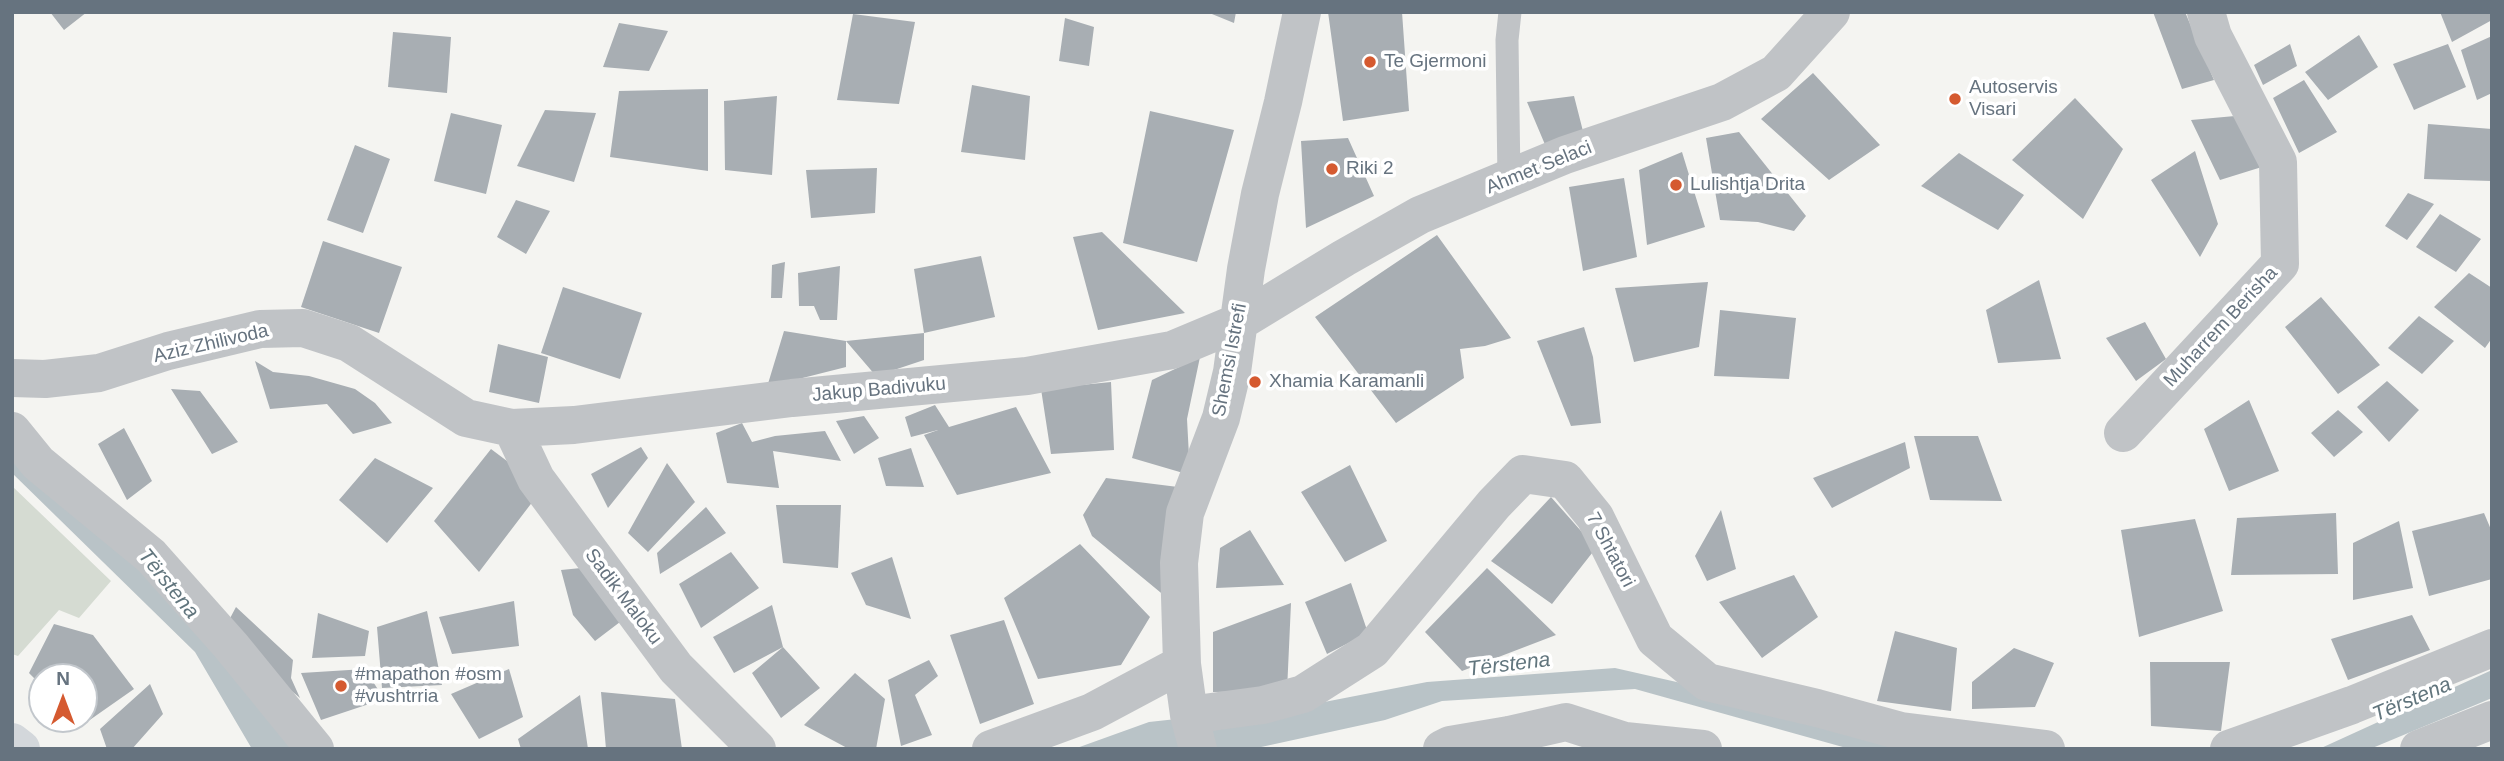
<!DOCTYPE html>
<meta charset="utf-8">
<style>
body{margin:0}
#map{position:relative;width:2504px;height:761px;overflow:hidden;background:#f4f4f1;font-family:Arial,sans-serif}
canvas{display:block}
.frame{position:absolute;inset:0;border:14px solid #66737f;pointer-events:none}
.north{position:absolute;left:28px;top:663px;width:70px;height:70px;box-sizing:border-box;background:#fff;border:2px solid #c2c7cc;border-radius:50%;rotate:0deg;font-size:19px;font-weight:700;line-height:28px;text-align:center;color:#66737f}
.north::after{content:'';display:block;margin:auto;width:24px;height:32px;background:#d55a30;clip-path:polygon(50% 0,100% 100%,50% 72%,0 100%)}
</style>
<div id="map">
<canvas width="2504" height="761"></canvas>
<div class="frame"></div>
<div class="north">N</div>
</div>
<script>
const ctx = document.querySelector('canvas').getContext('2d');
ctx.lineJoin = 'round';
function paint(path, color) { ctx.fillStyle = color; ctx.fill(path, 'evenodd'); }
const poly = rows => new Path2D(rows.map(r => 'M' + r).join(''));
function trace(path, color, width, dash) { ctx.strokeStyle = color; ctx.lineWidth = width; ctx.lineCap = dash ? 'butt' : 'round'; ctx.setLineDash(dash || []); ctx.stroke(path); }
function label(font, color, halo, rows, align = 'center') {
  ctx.font = font + ' Arial,sans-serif'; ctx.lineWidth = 7; ctx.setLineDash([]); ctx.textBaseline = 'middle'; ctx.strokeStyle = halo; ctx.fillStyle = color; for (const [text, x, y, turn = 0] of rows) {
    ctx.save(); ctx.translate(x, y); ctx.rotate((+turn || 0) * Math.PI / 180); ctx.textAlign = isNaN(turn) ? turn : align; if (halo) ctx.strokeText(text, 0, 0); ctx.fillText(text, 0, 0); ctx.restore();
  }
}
const green = poly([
 [12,486,111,581,79,618,59,610,18,656,12,654]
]);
const water = poly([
 [12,455,200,618,297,749,252,749,195,652,12,473],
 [1615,668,1703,688,1930,749,1850,749,1635,689,1442,701,1385,720,1252,749,1074,749,1149,722,1314,704,1427,682],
 [2492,670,2492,698,2370,749,2319,749]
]);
const building = poly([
 [50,12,87,12,64,30],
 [1207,12,1236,12,1234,23],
 [1328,12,1402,12,1409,111,1343,121],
 [2153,12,2185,12,2214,80,2182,89],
 [2440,12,2492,12,2492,20,2452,42],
 [853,14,915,22,899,104,837,100],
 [1065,18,1094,27,1089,66,1059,61],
 [619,23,668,31,649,71,603,67],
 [393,32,451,37,447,93,388,87],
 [2359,35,2378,67,2328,100,2305,72],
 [2492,36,2492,93,2477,100,2461,50],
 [2290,44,2297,66,2263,85,2254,65],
 [2448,44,2466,87,2414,110,2393,64],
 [1813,73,1880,145,1829,180,1761,119],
 [2304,80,2337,132,2299,153,2273,98],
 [972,85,1030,96,1025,160,961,152],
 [708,89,708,171,610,157,619,91],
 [777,96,772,175,725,170,724,101],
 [1574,96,1585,139,1549,154,1527,102],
 [2075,98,2123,149,2083,219,2012,160],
 [545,110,596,113,574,182,517,166],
 [1150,111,1234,130,1197,262,1123,243],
 [451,113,502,125,486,194,434,181],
 [2235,116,2265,166,2220,180,2191,120],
 [2428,124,2492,129,2492,181,2424,179],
 [1739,132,1806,216,1794,231,1758,222,1720,220,1706,138],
 [1348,138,1374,196,1306,228,1301,141],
 [355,145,390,159,363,233,327,220],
 [2195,151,2218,224,2200,257,2151,180],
 [1682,152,1705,227,1647,245,1639,170],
 [1959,153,2024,195,1998,230,1921,186],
 [877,168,875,213,811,218,806,170],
 [1624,178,1637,257,1583,271,1569,187],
 [2408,193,2434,204,2407,240,2385,226],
 [516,200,550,211,526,254,497,237],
 [2440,214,2481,239,2456,272,2416,247],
 [1102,232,1185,313,1098,330,1073,237],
 [1437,235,1511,338,1485,346,1460,349,1464,378,1396,423,1315,317],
 [323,241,402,267,379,333,301,307],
 [981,256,995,317,924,333,914,269],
 [785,262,782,298,771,298,772,265],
 [840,266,837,320,820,320,814,306,799,306,798,273],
 [2469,273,2492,288,2492,338,2485,348,2434,307],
 [2039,280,2061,359,1998,363,1986,310],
 [1708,282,1699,347,1634,362,1615,288],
 [563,287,642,313,620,379,541,353],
 [2321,297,2380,365,2338,394,2285,327],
 [1720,310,1796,318,1789,379,1714,376],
 [2419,316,2454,341,2422,374,2388,348],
 [2145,322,2166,359,2136,381,2106,338],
 [1584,327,1593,357,1601,423,1571,426,1537,341],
 [784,331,846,341,924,333,924,360,876,376,846,341,846,367,767,387],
 [498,344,548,357,539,403,489,392],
 [1200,357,1187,419,1190,475,1132,458,1152,380],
 [255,361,273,372,309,376,355,389,375,403,392,423,353,434,327,404,270,409],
 [2387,381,2419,410,2389,442,2357,407],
 [1111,382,1114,450,1051,454,1041,389],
 [171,389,200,391,238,442,212,454],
 [2249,400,2279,471,2229,491,2204,429],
 [935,405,949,427,1016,407,1051,473,957,495,924,435,938,430,911,437,905,417],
 [2338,410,2363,432,2334,457,2311,433],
 [864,416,879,438,854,454,836,421],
 [742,423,752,442,775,436,825,431,841,461,773,451,779,488,727,483,716,433],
 [124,428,152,481,127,500,98,444],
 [1914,436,1978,436,2002,501,1930,500],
 [1905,442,1910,468,1832,508,1813,478],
 [641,447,648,458,608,508,591,474],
 [911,448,924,487,886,486,878,458],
 [491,449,543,488,479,572,434,521],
 [375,458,433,488,387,543,339,500],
 [667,463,695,502,648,552,628,533],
 [1350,465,1387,541,1345,562,1301,492],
 [1106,478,1178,487,1166,597,1092,536,1083,515],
 [1551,497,1596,548,1552,604,1491,561],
 [776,505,841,505,838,568,783,563],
 [706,507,726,533,660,574,657,553],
 [1721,510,1736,569,1707,581,1695,556],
 [2336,513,2338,574,2231,575,2237,518],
 [2484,513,2492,532,2492,579,2429,596,2412,531],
 [2195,519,2223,611,2139,637,2121,530],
 [2399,521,2413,588,2353,600,2353,543],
 [1250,530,1284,585,1216,588,1220,548],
 [1080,544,1150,617,1121,665,1038,679,1004,598],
 [731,552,759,588,701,628,679,584],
 [892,557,911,619,866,605,851,573],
 [581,568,620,622,595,641,573,615,561,570],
 [1487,568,1556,635,1462,671,1425,632],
 [1794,575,1818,617,1762,658,1719,602],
 [1351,583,1368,633,1327,654,1305,602],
 [514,601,519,646,452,654,439,617],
 [1291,603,1287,691,1213,692,1213,632],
 [772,605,783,647,820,688,781,718,752,673,783,647,734,673,713,637],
 [236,607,293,660,291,678,300,698,265,669,228,622],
 [427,611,442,685,382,688,377,627],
 [318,613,369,631,365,656,312,658],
 [2412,615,2430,650,2348,680,2331,639],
 [1004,620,1034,704,980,724,950,635],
 [54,624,93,635,134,689,84,724,78,719,84,719,84,677,42,677,42,686,29,673],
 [1895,631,1957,648,1951,711,1877,701],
 [2014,648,2054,663,2035,707,1972,709,1972,682],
 [929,660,938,676,915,695,932,735,901,746,888,680],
 [2150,662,2230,662,2221,731,2151,726],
 [365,669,384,699,321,720,301,673],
 [509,669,523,717,479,739,451,694],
 [855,673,885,699,876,749,849,749,804,725],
 [150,684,163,714,132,749,107,749,100,729],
 [601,692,675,699,682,749,606,749],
 [580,695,588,749,521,749,518,739]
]);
const lane = poly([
 [1509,180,1507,40,1510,12]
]);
const street = poly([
 [12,378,45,379,99,373,168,351,260,329,303,328,349,343,466,418,512,428,574,425,792,398,1027,376,1172,350,1239,322,1344,258,1420,215,1565,155,1722,102,1776,73,1831,12],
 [512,428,536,479,676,668,757,749],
 [12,431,38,463,151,556,231,646,315,749],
 [2123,433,2280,264,2278,162,2213,36,2206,12],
 [1189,715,1263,705,1303,694,1372,650,1494,504,1523,474,1565,480,1595,517,1655,639,1707,682,1817,708,1901,731,2046,749],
 [991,749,1092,712,1182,664],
 [1198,749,1189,715,1182,664,1179,563,1185,513,1221,418,1232,372,1246,269,1260,194,1283,102,1302,12],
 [1442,749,1450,745,1509,735,1566,722,1625,741,1703,749],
 [2229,749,2352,705,2492,648],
 [2419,749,2492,720]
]);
const secondary = poly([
 [12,742,21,749]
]);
const markers = [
 [1370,62,7,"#d55a30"],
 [1955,99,7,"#d55a30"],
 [1332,169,7,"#d55a30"],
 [1676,185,7,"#d55a30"],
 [1255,382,7,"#d55a30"],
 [341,686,7,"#d55a30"]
];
const poiNames = [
 ["Te Gjermoni",1384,62],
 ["Autoservis",1969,88],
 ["Visari",1969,110],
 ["Riki 2",1346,169],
 ["Lulishtja Drita",1690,185],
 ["Xhamia Karamanli",1269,382],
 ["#mapathon #osm",355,675],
 ["#vushtrria",355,697]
];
const streetNames = [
 ["Ahmet Selaci",1539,168,-22],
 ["Muharrem Berisha",2221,327,-47],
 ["Aziz Zhilivoda",211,344,-13],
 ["Shemsi Istrefi",1230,360,-79],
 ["Jakup Badivuku",879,390,-5],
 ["7 Shtatori",1610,550,62],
 ["Sadik Maloku",623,597,53]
];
const waterNames = [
 ["Tërstena",168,584,51],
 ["Tërstena",1509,665,-7],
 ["Tërstena",2412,700,-23]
];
paint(green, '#d5dbd2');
paint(water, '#b9c3c7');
paint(building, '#a8aeb3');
trace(lane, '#c0c3c6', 23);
trace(street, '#c0c3c6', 38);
trace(secondary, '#d3d7db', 38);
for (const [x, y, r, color] of markers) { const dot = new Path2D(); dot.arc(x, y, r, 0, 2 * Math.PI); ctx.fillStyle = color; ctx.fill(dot); trace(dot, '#fff', 2.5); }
label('19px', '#66737f', '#fff', poiNames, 'left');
label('19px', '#66737f', '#fff', streetNames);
label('italic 21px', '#61757d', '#fff', waterNames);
</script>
